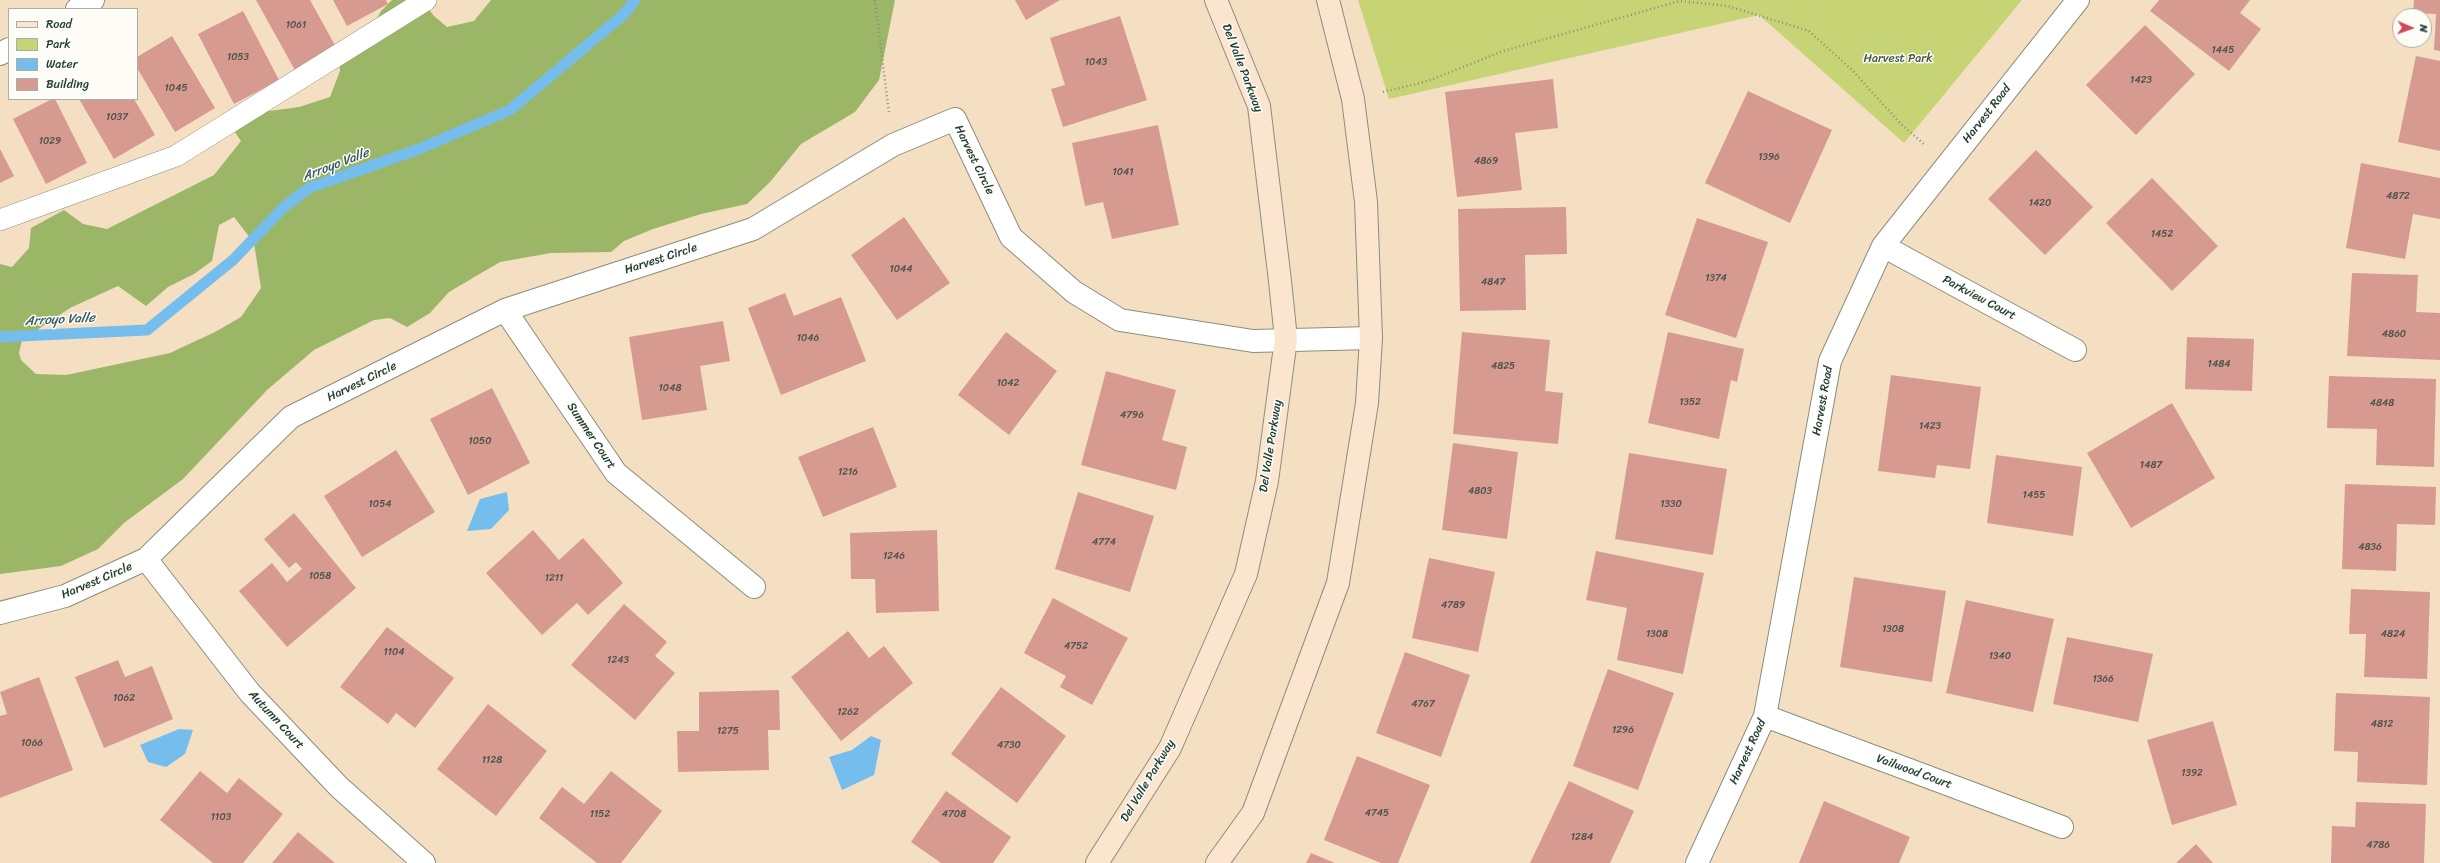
<!DOCTYPE html>
<style>
body{margin:0}
#map{position:relative;width:2440px;height:863px;overflow:hidden;background:#f4dfc2;font-family:Sriracha,sans-serif}
canvas{display:block}
.legend{position:absolute;left:8px;top:8px;width:130px;height:92px;box-sizing:border-box;background:#fdfcf7;border:1px solid #a4b0a9;margin:0;padding:5px 7px;list-style:none;font-size:12px;color:#1f3d34}
.legend li{display:flex;align-items:center;gap:8px;height:20px}
.legend b{width:20px;border:1px solid #a4b0a9}
.north{position:absolute;left:2392px;top:8px;width:40px;height:40px;box-sizing:border-box;background:#fdfcf7;border:1px solid #a4b0a9;border-radius:50%;rotate:92deg;font-size:11px;font-weight:700;line-height:16px;text-align:center;color:#1f3d34}
.north::after{content:'';display:block;margin:auto;width:14px;height:18px;background:#d1495b;clip-path:polygon(50% 0,100% 100%,50% 72%,0 100%)}
</style>
<div id="map">
<canvas width="2440" height="863"></canvas>
<ul class="legend">
<li><b style="height:5px;background:#fbe5cf"></b>Road</li>
<li><b style="height:11px;background:#c6d476"></b>Park</li>
<li><b style="height:11px;background:#75bded"></b>Water</li>
<li><b style="height:11px;background:#d69a91"></b>Building</li>
</ul>
<div class="north">N</div>
</div>
<script>
const ctx = document.querySelector('canvas').getContext('2d');
ctx.lineJoin = 'round';
function paint(path, color) { ctx.fillStyle = color; ctx.fill(path, 'evenodd'); }
const poly = rows => new Path2D(rows.map(r => 'M' + r).join(''));
function trace(path, color, width, dash) { ctx.strokeStyle = color; ctx.lineWidth = width; ctx.lineCap = dash ? 'butt' : 'round'; ctx.setLineDash(dash || []); ctx.stroke(path); }
function label(font, color, halo, rows, align = 'center') {
  ctx.font = font + ' Sriracha,sans-serif'; ctx.lineWidth = 3; ctx.setLineDash([]); ctx.textBaseline = 'middle'; ctx.strokeStyle = halo; ctx.fillStyle = color; for (const [text, x, y, turn = 0] of rows) {
    ctx.save(); ctx.translate(x, y); ctx.rotate((+turn || 0) * Math.PI / 180); ctx.textAlign = isNaN(turn) ? turn : align; if (halo) ctx.strokeText(text, 0, 0); ctx.fillText(text, 0, 0); ctx.restore();
  }
}
const green = poly([
 [1358,0,2022,0,1904,143,1759,15,1389,99]
]);
const forest = poly([
 [392,0,422,0,434,16,447,27,474,21,491,0,895,0,879,80,855,112,801,144,770,182,747,204,701,214,653,229,624,241,611,252,551,253,500,262,449,292,430,313,407,327,390,318,374,320,314,350,267,390,183,479,124,523,98,549,61,566,0,574,0,264,12,267,29,248,31,228,64,210,83,224,107,229,214,175,241,141,232,128,262,112,299,107,330,97,340,71,337,47,371,29,381,11],
 [234,217,254,243,261,288,241,317,215,332,170,353,66,375,36,374,21,360,19,353,22,340,70,308,118,286,146,306,168,287,194,274,212,261,219,225]
]);
const water = poly([
 [507,492,509,510,491,529,467,531,480,499],
 [179,729,193,730,185,754,166,767,148,762,140,745],
 [871,736,881,740,874,775,842,790,829,757,852,750]
]);
const stream = poly([
 [0,337,147,330,233,260,284,207,309,188,419,149,510,110,623,15,635,0]
]);
const building = poly([
 [256,0,310,0,337,49,296,72],
 [333,0,386,0,388,4,347,26],
 [1015,0,1060,0,1026,20],
 [2159,0,2250,0,2240,13,2261,29,2229,71,2150,11],
 [2414,0,2440,0,2440,51,2434,50,2436,14,2413,13],
 [243,11,279,80,234,104,198,34],
 [1120,16,1147,100,1063,127,1051,89,1065,85,1050,38],
 [2145,25,2195,74,2136,135,2086,85],
 [172,36,215,108,175,132,137,68,137,57],
 [2416,56,2440,61,2440,151,2398,142],
 [1553,79,1558,128,1515,133,1522,190,1457,197,1445,92],
 [1748,91,1832,130,1790,223,1705,183],
 [52,99,55,99,87,163,46,184,13,119],
 [79,99,134,99,155,135,114,159],
 [1158,125,1179,225,1112,239,1103,202,1085,206,1072,143],
 [0,149,14,176,0,183],
 [2036,150,2093,207,2045,255,1988,199],
 [2361,163,2440,178,2440,219,2413,214,2405,259,2346,248],
 [2152,178,2218,246,2172,291,2106,223],
 [1566,207,1567,254,1525,255,1526,310,1460,311,1458,209],
 [904,217,950,283,897,320,851,255],
 [1697,218,1768,242,1736,338,1665,315],
 [2352,273,2418,275,2416,312,2440,313,2440,360,2347,356],
 [785,293,794,316,841,297,866,361,781,395,748,308],
 [723,321,730,361,700,366,707,410,642,420,629,337],
 [1006,332,1057,371,1009,435,958,395],
 [1462,332,1550,340,1545,391,1563,393,1558,444,1453,434],
 [1668,332,1744,349,1737,382,1731,380,1719,439,1648,423],
 [2187,337,2254,339,2252,391,2185,389],
 [1106,371,1176,390,1162,440,1187,447,1176,490,1081,465],
 [1891,375,1981,387,1970,469,1937,465,1935,478,1878,471],
 [2329,376,2436,379,2434,467,2376,465,2377,429,2327,428],
 [492,388,530,463,468,495,430,419],
 [2172,403,2215,478,2131,528,2087,453],
 [873,427,897,487,823,517,798,457],
 [1453,443,1518,452,1507,539,1442,530],
 [396,450,435,512,362,557,324,496],
 [1629,453,1727,469,1713,555,1615,539],
 [1996,455,2082,467,2073,536,1987,523],
 [2345,484,2436,487,2435,525,2397,524,2396,571,2342,569],
 [1078,492,1154,516,1130,592,1055,569],
 [294,513,356,588,287,647,239,591,272,563,287,582,302,569,296,562,289,568,264,539],
 [533,530,559,560,583,538,623,583,588,615,577,603,542,635,486,573],
 [937,530,939,611,876,613,875,579,851,579,850,533],
 [1596,551,1704,573,1683,674,1617,660,1627,608,1586,600],
 [1429,558,1495,572,1478,652,1412,638],
 [1854,577,1946,591,1932,682,1840,667],
 [2351,589,2430,592,2427,679,2364,677,2366,634,2349,634],
 [1053,598,1128,638,1092,705,1060,687,1066,676,1024,653],
 [1966,600,2054,619,2033,712,1946,693],
 [624,604,667,642,655,656,675,673,635,720,571,665],
 [387,627,454,678,415,728,396,713,388,724,340,687],
 [848,631,869,658,884,646,913,683,841,741,791,677],
 [2067,637,2153,654,2138,722,2053,704],
 [1405,652,1470,675,1441,757,1376,733],
 [118,660,125,677,152,666,173,719,104,748,75,677],
 [1608,669,1674,693,1638,790,1573,766],
 [39,677,73,770,0,798,0,716,7,714,0,692],
 [1001,687,1066,736,1017,803,951,754],
 [779,690,780,730,768,730,769,770,678,772,677,731,699,731,699,692],
 [2336,693,2430,697,2427,785,2357,782,2358,752,2334,751],
 [488,704,547,751,496,816,437,769],
 [2213,721,2237,805,2172,825,2147,740],
 [1357,756,1430,785,1398,863,1381,863,1324,840],
 [200,771,227,793,239,778,283,814,243,863,213,863,160,820],
 [611,771,662,811,621,863,597,863,539,818,562,787,584,804],
 [1569,781,1634,811,1610,863,1530,863],
 [946,791,1011,837,993,863,941,863,911,842],
 [1824,801,1910,837,1899,863,1799,863],
 [2356,802,2426,804,2424,863,2331,863,2332,826,2355,827],
 [298,832,335,863,272,863],
 [2196,844,2213,863,2176,863],
 [1311,853,1335,863,1306,863]
]);
const path = poly([
 [875,0,889,113],
 [1383,92,1428,81,1503,51,1680,1,1728,6,1809,31,1852,70,1900,123,1925,145]
]);
const service = poly([
 [0,220,176,156,426,0]
]);
const minor = poly([
 [1883,246,2075,350],
 [505,310,616,473,754,587],
 [146,559,250,693,339,787,424,863],
 [0,613,65,596,146,559,291,417,505,310,753,229,893,145,955,119,1011,237,1074,292,1120,320,1253,341,1371,338],
 [1765,716,2062,827],
 [1697,863,1765,716,1830,361,1883,246,2078,0]
]);
const tertiary = poly([
 [77,9,93,0],
 [0,54,9,49]
]);
const secondary = poly([
 [1097,863,1170,748,1246,574,1267,481,1286,339,1280,281,1259,106,1216,0],
 [1217,863,1253,813,1338,583,1367,403,1371,338,1366,202,1353,99,1328,0]
]);
const numberNames = [
 ["1061",296,25],
 ["1445",2223,50],
 ["1053",238,57],
 ["1043",1096,62],
 ["1423",2141,80],
 ["1045",176,88],
 ["1037",117,117],
 ["1029",50,141],
 ["1396",1769,157],
 ["4869",1486,161],
 ["1041",1123,172],
 ["4872",2398,196],
 ["1420",2040,203],
 ["1452",2162,234],
 ["1044",901,269],
 ["1374",1716,278],
 ["4847",1493,282],
 ["4860",2394,334],
 ["1046",808,338],
 ["1484",2219,364],
 ["4825",1503,366],
 ["1042",1008,383],
 ["1048",670,388],
 ["1352",1690,402],
 ["4848",2382,403],
 ["4796",1132,415],
 ["1423",1930,426],
 ["1050",480,441],
 ["1487",2151,465],
 ["1216",848,472],
 ["4803",1480,491],
 ["1455",2034,495],
 ["1054",380,504],
 ["1330",1671,504],
 ["4774",1104,542],
 ["4836",2370,547],
 ["1246",894,556],
 ["1058",320,576],
 ["1211",554,578],
 ["4789",1453,605],
 ["1308",1893,629],
 ["1308",1657,634],
 ["4824",2393,634],
 ["4752",1076,646],
 ["1104",394,652],
 ["1340",2000,656],
 ["1243",618,660],
 ["1366",2103,679],
 ["1062",124,698],
 ["4767",1423,704],
 ["1262",848,712],
 ["4812",2382,724],
 ["1296",1623,730],
 ["1275",728,731],
 ["1066",32,743],
 ["4730",1009,745],
 ["1128",492,760],
 ["1392",2192,773],
 ["4745",1377,813],
 ["1152",600,814],
 ["4708",954,814],
 ["1103",221,817],
 ["1284",1582,837],
 ["4786",2378,845]
];
const parkNames = [
 ["Harvest Park",1898,59]
];
const streetNames = [
 ["Del Valle Parkway",1242,68,69],
 ["Harvest Road",1987,114,-52],
 ["Harvest Circle",974,160,64],
 ["Harvest Circle",661,259,-18],
 ["Parkview Court",1979,298,28],
 ["Harvest Circle",362,382,-26],
 ["Harvest Road",1823,401,-80],
 ["Summer Court",591,436,56],
 ["Del Valle Parkway",1271,446,-81],
 ["Harvest Circle",97,581,-23],
 ["Autumn Court",276,720,47],
 ["Harvest Road",1748,752,-65],
 ["Vailwood Court",1914,772,20],
 ["Del Valle Parkway",1148,781,-59]
];
const waterNames = [
 ["Arroyo Valle",336,165,-21],
 ["Arroyo Valle",60,320,-3]
];
paint(green, '#c6d476');
paint(forest, '#9cb667');
paint(water, '#75bded');
trace(stream, '#75bded', 11);
paint(building, '#d69a91');
trace(service, '#8a8e7b', 22);
trace(minor, '#8a8e7b', 24);
trace(tertiary, '#8a8e7b', 24);
trace(secondary, '#8a8e7b', 24);
trace(path, '#8a8e7b', 2.5, [1, 3]);
trace(service, '#fff', 21);
trace(minor, '#fff', 22);
trace(tertiary, '#fff', 22);
trace(secondary, '#fbe5cf', 22);
label('10px', '#4d544b', null, numberNames);
label('12px', '#405b41', '#fdfcf7', parkNames);
label('12px', '#1f3d34', '#fdfcf7', streetNames);
label('italic 13px', '#345d62', '#fdfcf7', waterNames);
</script>
